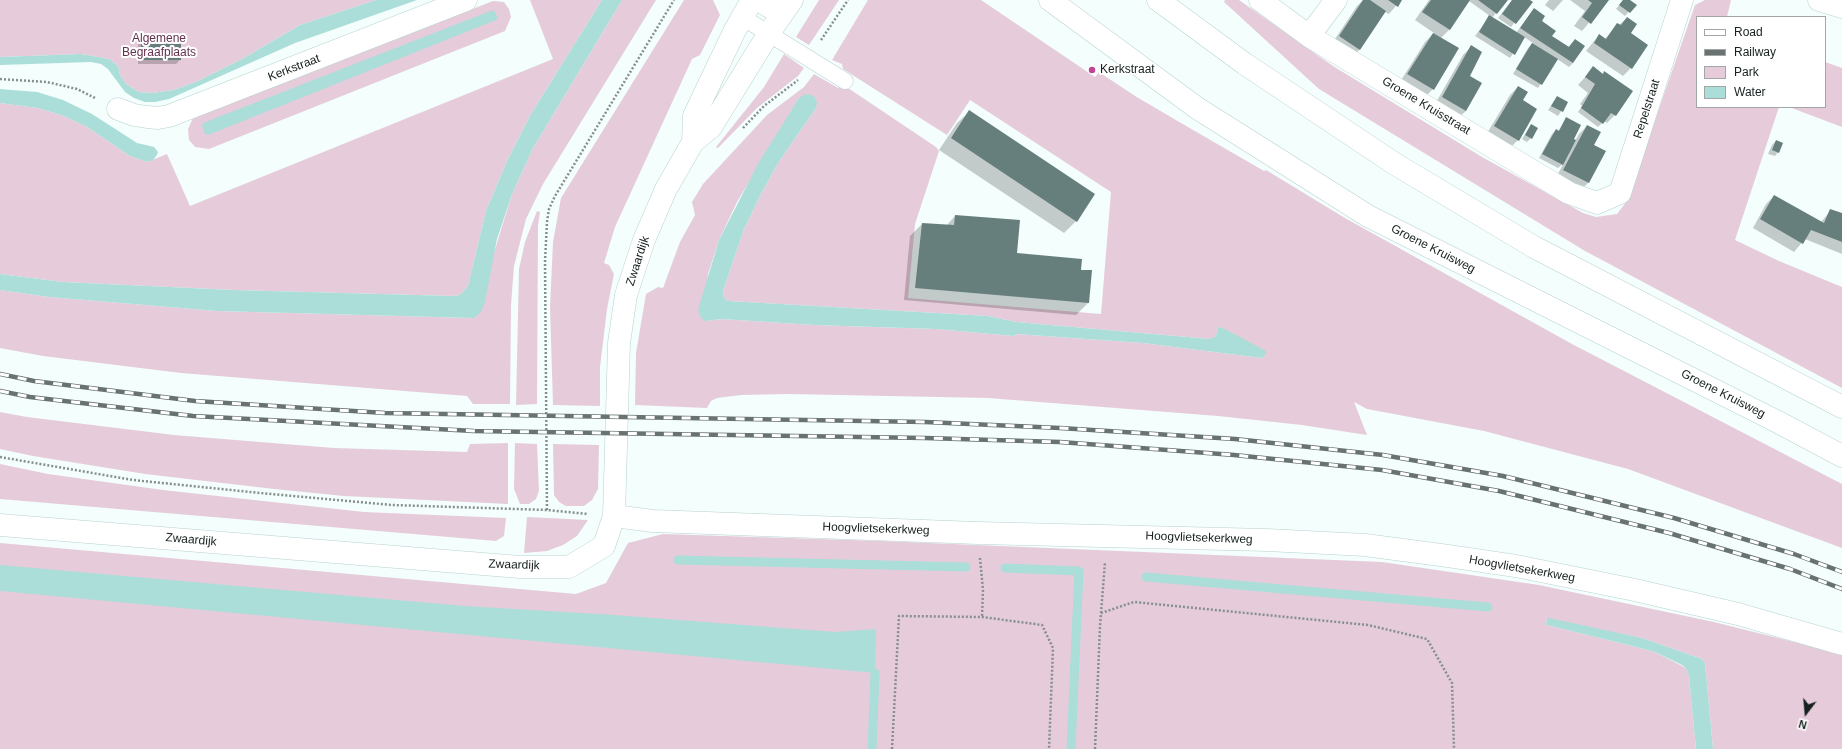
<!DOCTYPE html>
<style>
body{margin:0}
#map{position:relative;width:1842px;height:749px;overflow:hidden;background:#f3fefd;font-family:Arial,sans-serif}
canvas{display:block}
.legend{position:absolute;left:1696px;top:16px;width:130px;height:92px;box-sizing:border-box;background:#fff;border:1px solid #a2a6a5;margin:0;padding:5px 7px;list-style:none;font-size:12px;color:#16201f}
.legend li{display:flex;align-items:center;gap:8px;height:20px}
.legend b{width:20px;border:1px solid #a2a6a5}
.north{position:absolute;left:1786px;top:693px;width:40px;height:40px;-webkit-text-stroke:3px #fff;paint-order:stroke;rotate:196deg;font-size:11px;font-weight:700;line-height:16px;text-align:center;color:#16201f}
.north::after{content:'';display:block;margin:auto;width:14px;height:18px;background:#16201f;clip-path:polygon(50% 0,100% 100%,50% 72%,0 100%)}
</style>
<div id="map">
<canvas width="1842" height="749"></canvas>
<ul class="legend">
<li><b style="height:5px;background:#fff"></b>Road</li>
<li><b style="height:5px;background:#677271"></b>Railway</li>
<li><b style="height:11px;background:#e6ccda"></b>Park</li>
<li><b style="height:11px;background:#abddd9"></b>Water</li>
</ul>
<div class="north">N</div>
</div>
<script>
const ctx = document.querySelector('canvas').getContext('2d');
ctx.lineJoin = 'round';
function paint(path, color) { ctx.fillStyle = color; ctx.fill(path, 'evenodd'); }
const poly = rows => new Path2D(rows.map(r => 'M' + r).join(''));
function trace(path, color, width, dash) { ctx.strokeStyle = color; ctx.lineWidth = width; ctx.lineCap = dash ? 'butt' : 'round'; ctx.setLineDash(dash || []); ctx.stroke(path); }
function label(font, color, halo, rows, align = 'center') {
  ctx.font = font + ' Arial,sans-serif'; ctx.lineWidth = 4; ctx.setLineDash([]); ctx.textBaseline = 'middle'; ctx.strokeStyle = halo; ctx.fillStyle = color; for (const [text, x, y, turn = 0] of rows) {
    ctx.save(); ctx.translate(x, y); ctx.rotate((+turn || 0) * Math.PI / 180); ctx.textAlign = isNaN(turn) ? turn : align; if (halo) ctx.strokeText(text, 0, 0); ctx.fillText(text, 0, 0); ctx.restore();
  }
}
const green = poly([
 [0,0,376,0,300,25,244,58,198,81,174,90,152,93,139,92,126,84,120,75,118,66,109,59,81,54,0,57],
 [530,0,602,0,531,114,507,161,486,211,468,286,460,295,453,296,233,290,63,282,0,274,0,103,38,108,64,116,87,127,130,156,147,162,167,154,190,206,553,59],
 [622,0,656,0,543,184,526,219,514,266,511,305,510,404,473,404,467,396,181,373,43,356,0,348,0,290,49,297,217,311,474,318,512,194,533,148],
 [684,0,713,0,720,15,700,55,692,59,615,227,604,263,609,265,614,274,607,309,600,367,600,406,553,405,550,307,553,242,561,198],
 [819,0,839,0,809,45,796,37],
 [868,0,981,0,1095,77,1099,72,1135,96,1181,123,1264,171,1266,170,1345,218,1453,278,1572,344,1842,484,1842,548,1628,469,1484,431,1367,409,1354,402,1367,435,1302,425,1218,416,988,398,789,394,741,395,717,398,711,401,707,408,635,405,636,353,646,294,658,287,663,288,680,242,695,215,692,202,703,184,767,115,804,87,814,74,838,88,842,84,936,147,939,151,915,224,908,298,1101,314,1111,192,970,100,947,135,843,69,842,64,832,60],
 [799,98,816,108,778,163,761,194,744,229,723,291,724,298,728,301,988,316,1016,322,1210,339,1213,339,1216,336,1218,328,1221,327,1266,355,1262,358,1143,343,1016,334,1014,336,936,329,815,325,722,319,705,321,708,274,719,240,737,202],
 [1225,0,1239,0,1333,66,1482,157,1583,213,1596,217,1617,214,1627,201,1695,5,1705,0,1731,0,1727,17,1697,17,1697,107,1779,107,1735,240,1779,261,1842,287,1842,388,1585,251,1319,89,1224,2],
 [493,1,504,2,509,9,511,17,505,31,209,149,195,147,189,140,188,129,193,118],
 [784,54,804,68,798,76,757,108,718,148,716,147,764,87],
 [1825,62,1842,68,1842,127,1789,107,1825,107],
 [537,211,540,212,538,226,537,404,516,405,519,269,525,242],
 [0,412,27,417,174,435,334,448,467,452,470,444,508,443,508,504,344,496,274,489,145,474,33,456,0,449],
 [515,443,537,444,539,491,536,499,529,504,520,504,514,489],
 [553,444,599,445,598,489,592,500,584,506,566,506,559,502,554,495],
 [0,464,48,474,163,490,364,512,506,518,504,536,496,541,0,499],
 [527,517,588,520,577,536,563,545,547,551,524,553],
 [663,534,881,541,1382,562,1539,585,1714,622,1838,653,1842,655,1842,749,1713,749,1705,663,1702,659,1642,638,1547,619,1546,624,1547,625,1636,647,1655,652,1686,668,1689,676,1696,749,0,749,0,543,576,594,606,583,628,543]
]);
const water = poly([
 [376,0,417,0,295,43,169,99,155,102,145,102,134,98,125,92,108,69,101,64,91,62,0,65,0,57,81,54,109,59,118,66,120,75,126,84,139,92,152,93,174,90,198,81,244,58,300,25],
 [602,0,622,0,533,148,512,194,497,239,485,302,481,312,474,318,217,311,49,297,0,290,0,274,63,282,233,290,453,296,460,295,468,286,486,211,507,161,531,114],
 [493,10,498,17,496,20,208,135,205,134,202,126,203,123],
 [0,89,37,92,63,100,92,114,137,143,154,147,158,152,157,155,153,160,147,162,130,156,87,127,64,116,38,108,0,103],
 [806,94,814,96,817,103,816,108,778,163,761,194,744,229,723,291,724,298,728,301,988,316,1016,322,1210,339,1216,336,1218,328,1221,327,1266,351,1266,355,1262,358,1143,343,1016,334,1014,336,936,329,815,325,722,319,705,321,701,318,698,310,719,240,759,162,799,98],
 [0,565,465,606,614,615,835,632,876,629,875,673,0,591],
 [1549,618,1642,638,1702,659,1705,663,1713,749,1696,749,1689,676,1686,668,1682,665,1655,652,1636,647,1547,625,1546,624,1547,619]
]);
const shadow = poly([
 [1363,0,1401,0,1389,14,1385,12,1359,50,1351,58,1331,45,1357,6],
 [1429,0,1507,0,1492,18,1516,33,1534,9,1551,36,1568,47,1575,40,1573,63,1569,67,1557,59,1538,88,1513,74,1528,48,1533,43,1524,37,1510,58,1475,36,1490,16,1469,1,1449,30,1441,38,1458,48,1433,89,1425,97,1400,82,1425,42,1434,33,1415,20],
 [1512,0,1529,0,1531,2,1511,27,1498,18],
 [1549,0,1563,0,1553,11,1545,5],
 [1570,0,1608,0,1582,31,1574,26,1585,11],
 [1623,0,1629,0,1635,5,1625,16,1616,9],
 [1627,18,1629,33,1647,45,1631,68,1623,76,1586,51,1599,35,1605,39,1618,24,1619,25],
 [142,39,180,60,176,64,138,64,138,43],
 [1471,47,1469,77,1481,84,1466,111,1457,119,1434,106,1463,55],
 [1593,68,1615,115,1607,123,1604,121,1598,127,1578,112,1582,106,1580,104,1588,93,1578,85],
 [1518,87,1521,100,1536,109,1518,140,1510,148,1486,135,1510,95],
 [1557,97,1567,102,1558,116,1548,110],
 [969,112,1076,221,1064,233,939,150,957,123],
 [1567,118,1573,139,1575,141,1579,134,1587,126,1593,145,1605,151,1588,183,1580,191,1556,178,1563,164,1558,168,1539,158,1552,134,1556,130,1558,131],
 [1531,125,1531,138,1527,142,1522,139],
 [1776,141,1778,152,1775,156,1768,154,1772,145],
 [1774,196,1821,222,1831,210,1842,214,1842,254,1805,239,1794,252,1753,228,1766,204],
 [955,216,1016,254,1080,270,1091,271,1088,303,1076,315,904,300,910,236,922,224,946,226]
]);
const stream = poly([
 [678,560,966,567],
 [1005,568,1079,571,1071,749],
 [1146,577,1488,607],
 [872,749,875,673]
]);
const building = poly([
 [1363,0,1370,0,1386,11,1360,50,1339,36],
 [1388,0,1402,0,1398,7],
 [1431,0,1470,0,1450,30,1422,12],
 [1478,0,1508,0,1497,14],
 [1512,0,1530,0,1533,2,1516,24,1502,14],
 [1588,0,1609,0,1591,24,1582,17,1592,3],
 [1623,0,1630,0,1637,5,1630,13,1619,5],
 [1534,8,1545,16,1542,21,1556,31,1552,36,1569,47,1575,39,1585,46,1573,63,1520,28],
 [1489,15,1525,37,1515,55,1479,32],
 [1627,17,1637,24,1631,33,1648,45,1632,69,1594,43,1599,34,1606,39,1617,23,1621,25],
 [1433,33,1459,48,1434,90,1407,74],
 [141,38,181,39,181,60,141,60],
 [1532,43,1558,59,1542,85,1516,69],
 [1471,45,1482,52,1470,76,1482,83,1466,111,1442,97],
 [1593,66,1603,74,1604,71,1633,91,1616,116,1611,113,1603,124,1581,108,1595,84,1585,77],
 [1518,86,1528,92,1523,100,1537,109,1519,141,1494,126],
 [1557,96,1568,102,1563,112,1551,106],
 [969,110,1095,194,1077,222,951,138],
 [1566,117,1581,125,1574,139,1576,140,1563,165,1542,154,1556,129,1559,131],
 [1531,124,1538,128,1532,139,1525,135],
 [1587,125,1601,132,1594,145,1606,151,1589,183,1563,170],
 [1776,140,1783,143,1779,153,1772,150],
 [1774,195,1824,223,1830,209,1842,213,1842,242,1811,230,1803,244,1760,219],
 [955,215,1020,220,1017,253,1082,259,1081,270,1092,270,1089,303,915,288,922,223,954,225]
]);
const path = poly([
 [821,40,848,0],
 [0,79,47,82,77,89,95,98],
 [743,128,764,106,798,80],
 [0,457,133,480,260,493,392,505,547,510,588,514],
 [547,510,545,261,547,222,549,209,555,196,674,0],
 [980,558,983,590,982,617],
 [1101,613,1134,602,1368,625,1427,639,1452,683,1454,749],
 [892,749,899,616,982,617,1042,625,1053,648,1049,749],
 [1095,749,1100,626,1105,562]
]);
const lane = poly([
 [742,17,845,81]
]);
const street = poly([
 [758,0,782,14],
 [1260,0,1309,36,1569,193,1597,203,1620,193,1682,0],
 [1819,0,1842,7],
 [1309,36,1336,0],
 [118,109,134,115,147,117,158,118,169,116,466,0],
 [614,516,653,521,978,533,1267,540,1365,545,1441,555,1516,566,1635,590,1738,614,1842,644]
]);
const secondary = poly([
 [693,142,694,116,735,30,752,0],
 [0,525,520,567,569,567,604,546,614,516,619,343,626,295,644,240,666,189,693,142,711,127,769,33,792,0]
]);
const primary = poly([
 [1050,0,1197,108,1368,216,1778,422,1842,456],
 [1158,0,1245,64,1395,164,1534,247,1842,407]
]);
const rail = poly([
 [0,374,34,381,195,401,385,413,925,422,1060,428,1235,439,1383,455,1503,476,1674,518,1794,554,1842,572],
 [0,391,30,397,193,416,474,431,925,438,1060,442,1234,455,1382,470,1499,491,1669,533,1790,569,1842,589]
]);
const markers = [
 [1092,70,4,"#c24594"]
];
const parkNames = [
 ["Algemene",159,39],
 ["Begraafplaats",159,53]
];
const streetNames = [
 ["Kerkstraat",294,68,-21],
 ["Groene Kruisstraat",1426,106,31],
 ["Repelstraat",1647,109,-72],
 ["Groene Kruisweg",1433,249,27],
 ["Zwaardijk",638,261,-72],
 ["Groene Kruisweg",1723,394,27],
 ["Hoogvlietsekerkweg",876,529,2],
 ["Hoogvlietsekerkweg",1199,538,2],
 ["Zwaardijk",191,540,5],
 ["Zwaardijk",514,565,2],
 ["Hoogvlietsekerkweg",1522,569,10]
];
const poiNames = [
 ["Kerkstraat",1100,70]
];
paint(green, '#e6ccda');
paint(water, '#abddd9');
paint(shadow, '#0003');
trace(stream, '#abddd9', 9);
paint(building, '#667f7d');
trace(lane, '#b7d2cf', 17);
trace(street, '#b7d2cf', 23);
trace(secondary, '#b7d2cf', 23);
trace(primary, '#b7d2cf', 23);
trace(path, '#858f8e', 2.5, [2, 2]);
trace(lane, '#fff', 16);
trace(street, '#fff', 22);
trace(secondary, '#fff', 22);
trace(primary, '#fff', 22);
trace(rail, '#677271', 4.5);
trace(rail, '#fff', 3, [9]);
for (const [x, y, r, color] of markers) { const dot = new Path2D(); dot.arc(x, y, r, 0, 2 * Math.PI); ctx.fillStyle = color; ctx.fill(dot); trace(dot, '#fff', 1.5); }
label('12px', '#64324f', '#fff', parkNames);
label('12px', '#16201f', '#fff', streetNames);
label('12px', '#16201f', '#fff', poiNames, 'left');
</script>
